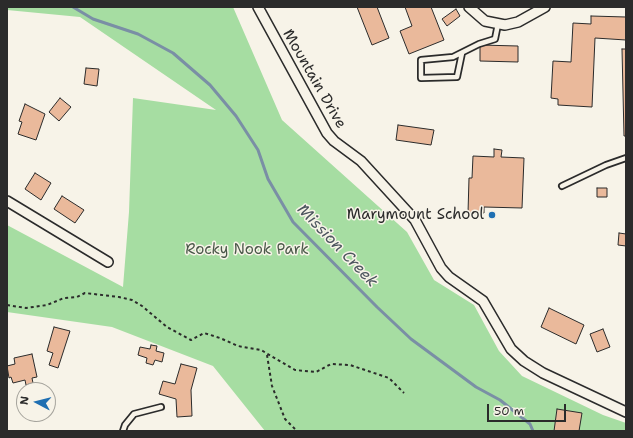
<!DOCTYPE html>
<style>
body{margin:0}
#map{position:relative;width:633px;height:438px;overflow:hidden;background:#f7f3e8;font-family:"Shantell Sans",sans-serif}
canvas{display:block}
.frame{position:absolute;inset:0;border:8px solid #2b2b2b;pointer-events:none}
.north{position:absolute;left:16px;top:382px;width:40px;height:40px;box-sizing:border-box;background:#f7f3e8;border:1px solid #a5a39c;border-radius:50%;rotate:277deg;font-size:11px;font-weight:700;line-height:16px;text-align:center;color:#2b2b2b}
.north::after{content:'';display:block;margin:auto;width:14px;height:18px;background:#1f6fb2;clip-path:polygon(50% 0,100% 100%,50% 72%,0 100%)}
.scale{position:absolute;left:487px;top:404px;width:79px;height:18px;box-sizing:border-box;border:2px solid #2b2b2b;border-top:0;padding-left:5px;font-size:12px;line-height:14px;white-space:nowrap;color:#2b2b2b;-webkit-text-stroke:3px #f7f3e8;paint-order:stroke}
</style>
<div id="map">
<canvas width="633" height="438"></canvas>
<div class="frame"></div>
<div class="north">N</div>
<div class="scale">50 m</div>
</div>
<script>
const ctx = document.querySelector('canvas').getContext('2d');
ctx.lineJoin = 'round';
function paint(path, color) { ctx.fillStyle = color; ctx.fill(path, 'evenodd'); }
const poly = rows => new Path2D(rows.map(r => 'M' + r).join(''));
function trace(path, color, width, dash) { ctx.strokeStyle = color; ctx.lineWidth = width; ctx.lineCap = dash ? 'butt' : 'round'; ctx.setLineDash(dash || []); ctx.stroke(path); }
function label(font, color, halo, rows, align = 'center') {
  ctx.font = font + ' "Shantell Sans",sans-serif'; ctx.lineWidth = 3; ctx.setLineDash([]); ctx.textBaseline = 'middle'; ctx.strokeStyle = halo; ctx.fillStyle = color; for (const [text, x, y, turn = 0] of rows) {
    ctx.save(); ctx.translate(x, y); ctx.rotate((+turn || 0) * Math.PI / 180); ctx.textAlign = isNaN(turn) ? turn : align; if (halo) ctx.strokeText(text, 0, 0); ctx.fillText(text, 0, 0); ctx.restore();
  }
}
const green = poly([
 [7,7,233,7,282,120,407,232,434,280,474,305,499,351,522,376,603,415,626,423,626,431,265,431,213,366,112,327,7,312,7,225,123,287,129,212,133,98,216,110,80,17,7,10]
]);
const stream = poly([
 [73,7,93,19,138,34,173,53,210,85,236,116,258,150,268,179,293,222,377,307,411,339,476,387,500,400,530,424,533,431]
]);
const building = poly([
 [357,7,377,7,389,38,372,45,357,7],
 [405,7,431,7,444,40,409,54,400,31,412,26,405,7],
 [456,9,460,16,447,26,442,19,456,9],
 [591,16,626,17,626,40,595,38,592,107,558,105,558,99,551,98,553,61,571,62,573,23,591,24,591,16],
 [480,45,518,46,518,62,480,61,480,45],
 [622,49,626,49,626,136,624,136,622,49],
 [86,68,99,69,97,86,84,84,86,68],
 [60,98,71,107,59,121,49,112,60,98],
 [25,104,45,114,36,140,18,134,22,122,19,121,25,104],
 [398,125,434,130,431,145,396,140,398,125],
 [494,149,502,150,501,157,524,158,522,208,484,207,484,213,468,213,469,178,472,178,473,156,494,157,494,149],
 [35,173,51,183,41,200,25,189,35,173],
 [597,188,607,188,607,197,597,197,597,188],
 [62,196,84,210,75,223,54,209,62,196],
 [619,233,626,234,626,246,618,245,619,233],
 [549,308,584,325,576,344,541,327,549,308],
 [54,327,70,331,58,368,49,365,53,353,47,351,54,327],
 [603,329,610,347,597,352,590,334,603,329],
 [151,345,157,346,156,351,164,353,162,362,155,360,153,365,146,363,147,358,138,355,140,347,150,349,151,345],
 [32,354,37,377,32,378,33,383,26,385,25,380,13,383,11,377,9,378,7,366,15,364,14,358,32,354],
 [181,364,197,368,191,390,192,416,177,417,176,399,159,394,163,381,175,384,181,364],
 [557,409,582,413,579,431,554,431,557,409]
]);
const path = poly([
 [7,305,26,308,47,305,64,298,77,297,85,293,119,297,132,300,142,306,167,327,191,340,204,333,220,338,238,346,261,350,295,370,316,372,331,364,350,365,389,378,404,393],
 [267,355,272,386,285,419,297,431]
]);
const service = poly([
 [462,53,457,77,421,78,421,60,453,57,479,44,495,39,498,24],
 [562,186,606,165,626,158],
 [123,431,125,425,134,414,161,407]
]);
const minor = poly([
 [258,7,327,133,334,141,361,161,415,220,441,268,449,277,483,301,511,349,524,361,543,373,626,412],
 [469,7,485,21,505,25,518,22,545,7],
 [7,201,108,262]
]);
const markers = [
 [492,215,4,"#1f6fb2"]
];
const streetNames = [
 ["Mountain Drive",314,79,60]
];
const poiNames = [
 ["Marymount School",484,215]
];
const parkNames = [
 ["Rocky Nook Park",247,250]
];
const waterNames = [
 ["Mission Creek",337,246,46]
];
paint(green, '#a6dda2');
trace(stream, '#7a8fa5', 3);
paint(building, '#eab99b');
trace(building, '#2b2b2b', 1);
trace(service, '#2b2b2b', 8);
trace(minor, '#2b2b2b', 12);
trace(path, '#2b2b2b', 2, [3, 3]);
trace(service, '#f7f3e8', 4.5);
trace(minor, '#f7f3e8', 9);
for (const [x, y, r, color] of markers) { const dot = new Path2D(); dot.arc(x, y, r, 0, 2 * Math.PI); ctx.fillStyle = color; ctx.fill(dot); trace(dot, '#f7f3e8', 1.5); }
label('15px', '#2b2b2b', '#f7f3e8', streetNames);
label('15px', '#2b2b2b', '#f7f3e8', poiNames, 'right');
label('15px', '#4a5849', '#f7f3e8', parkNames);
label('italic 16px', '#4c555e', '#f7f3e8', waterNames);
</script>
